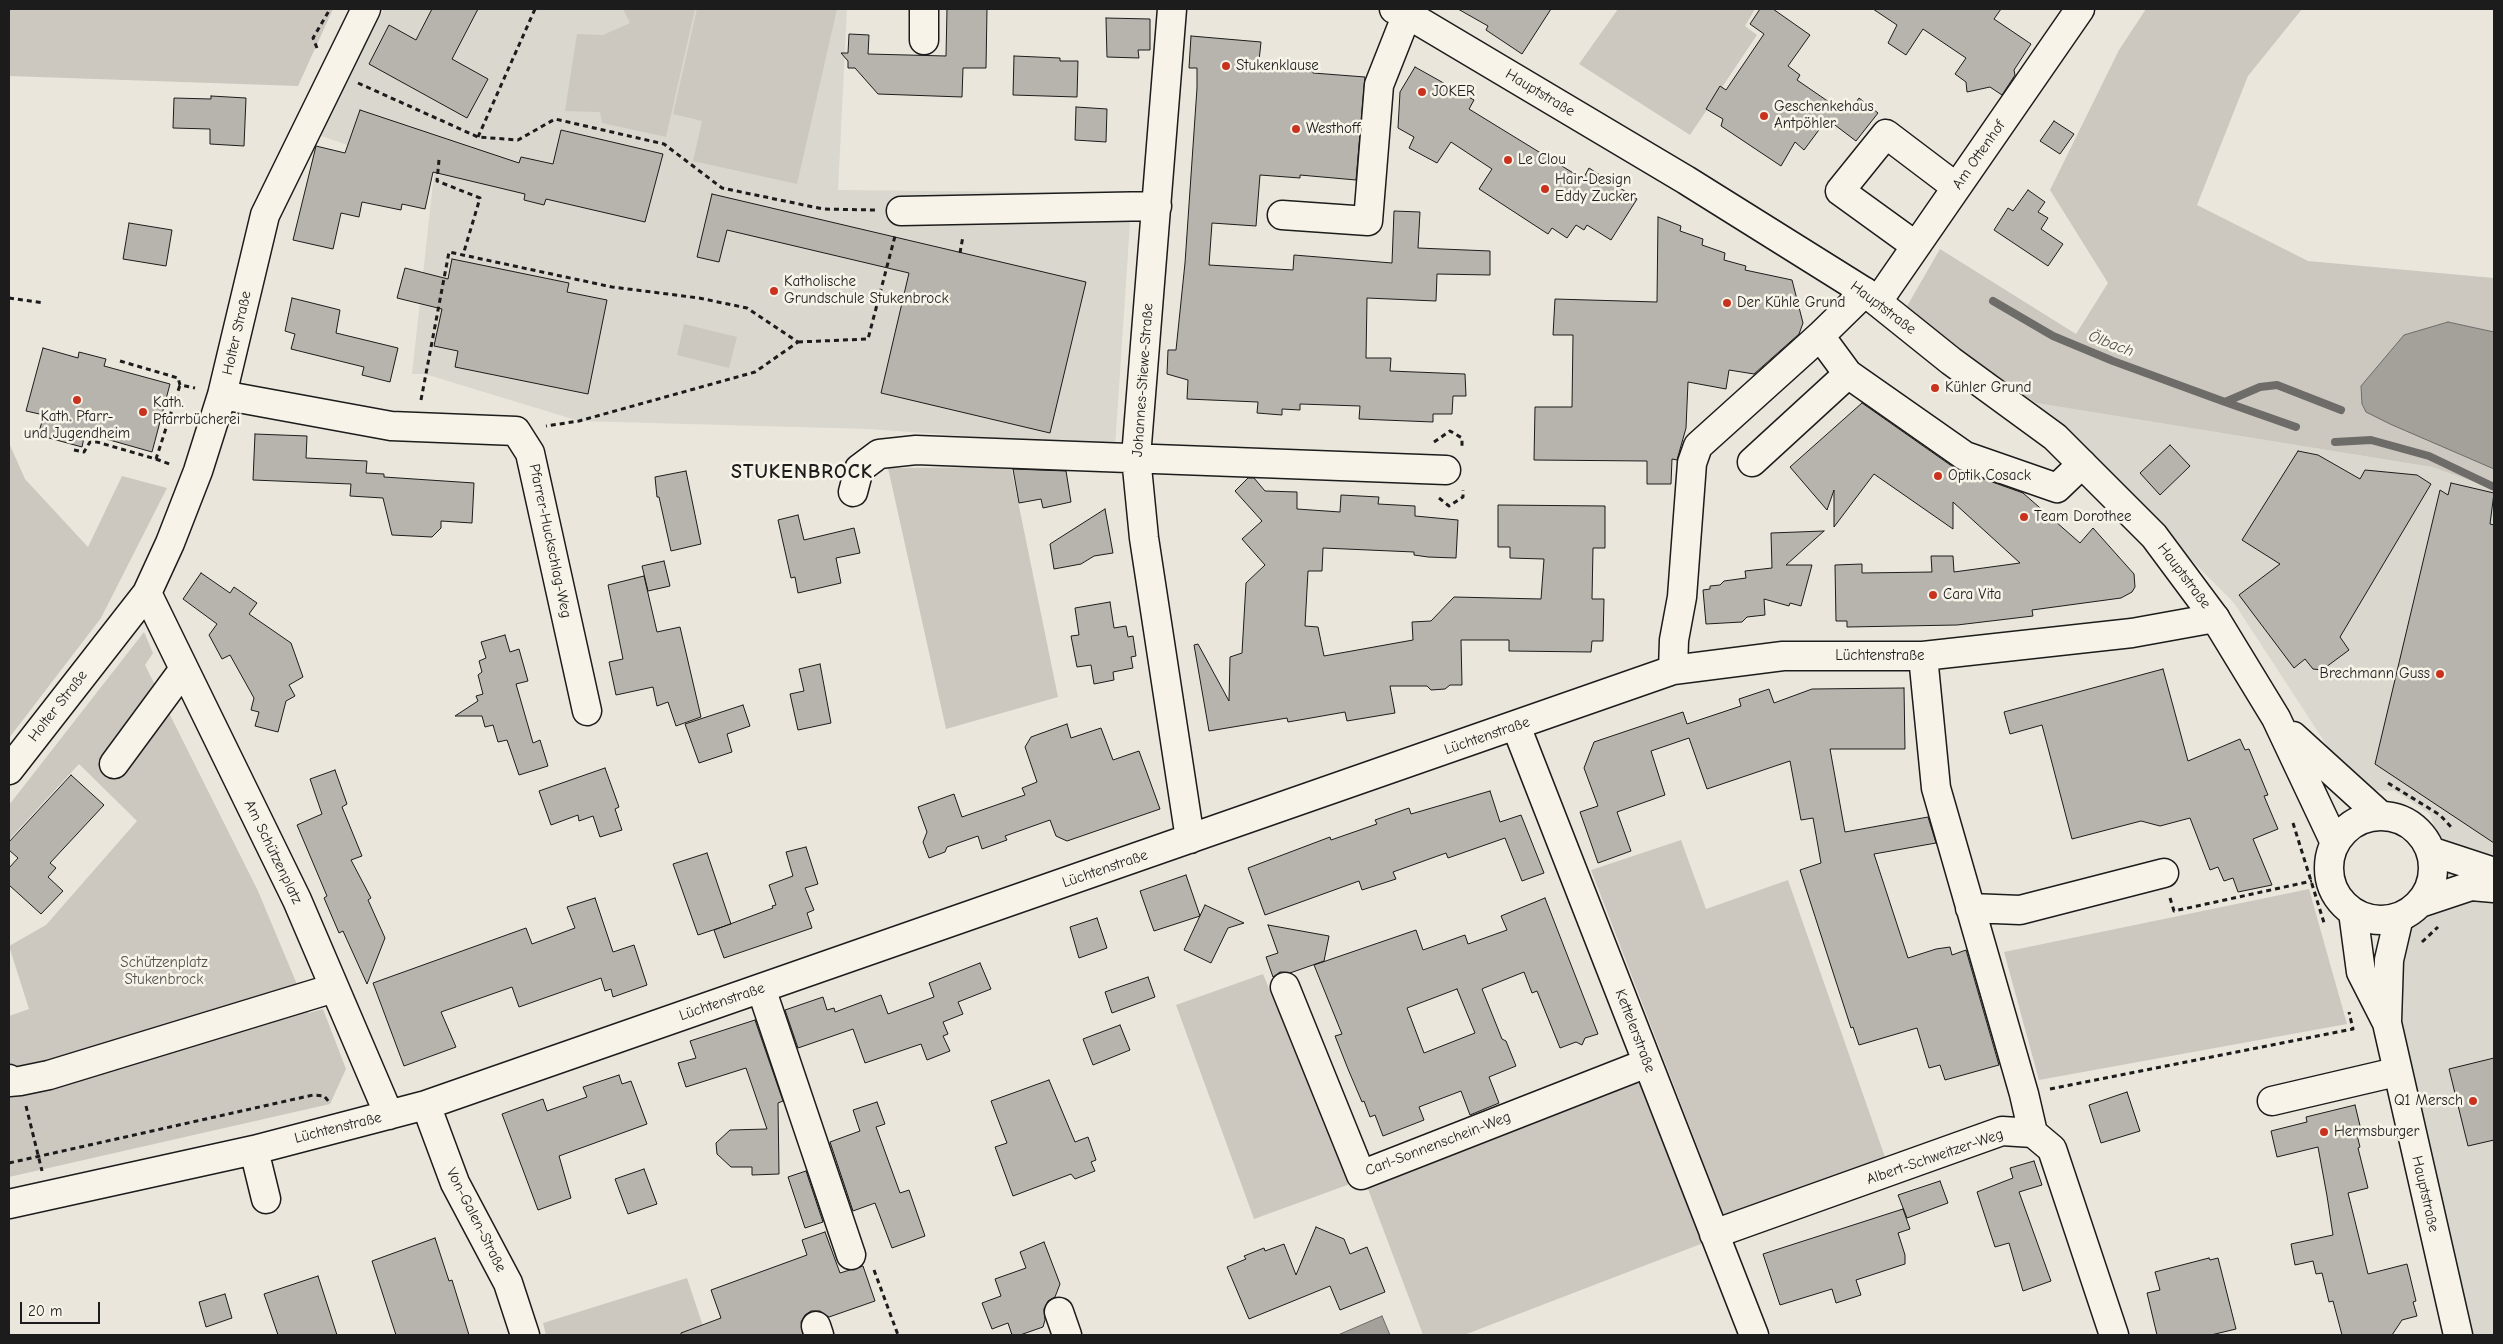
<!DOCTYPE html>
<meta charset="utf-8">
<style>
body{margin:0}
#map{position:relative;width:2503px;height:1344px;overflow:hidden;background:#eae6dc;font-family:"Comic Neue",sans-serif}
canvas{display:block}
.frame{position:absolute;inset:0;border:10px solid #1c1c1c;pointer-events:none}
.scale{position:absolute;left:20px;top:1302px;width:80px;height:22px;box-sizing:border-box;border:2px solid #1c1c1c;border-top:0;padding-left:6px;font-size:15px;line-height:18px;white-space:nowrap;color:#1c1c1c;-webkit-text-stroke:4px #f7f3e8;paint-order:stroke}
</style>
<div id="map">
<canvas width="2503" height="1344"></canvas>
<div class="frame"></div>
<div class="scale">20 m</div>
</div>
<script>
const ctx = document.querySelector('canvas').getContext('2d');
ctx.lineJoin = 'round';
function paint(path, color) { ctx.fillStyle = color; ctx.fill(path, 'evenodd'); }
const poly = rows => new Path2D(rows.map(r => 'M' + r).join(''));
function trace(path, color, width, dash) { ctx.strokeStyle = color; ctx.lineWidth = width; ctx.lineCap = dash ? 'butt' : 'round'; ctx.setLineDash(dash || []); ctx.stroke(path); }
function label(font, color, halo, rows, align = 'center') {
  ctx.font = font + ' "Comic Neue",sans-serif'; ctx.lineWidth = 5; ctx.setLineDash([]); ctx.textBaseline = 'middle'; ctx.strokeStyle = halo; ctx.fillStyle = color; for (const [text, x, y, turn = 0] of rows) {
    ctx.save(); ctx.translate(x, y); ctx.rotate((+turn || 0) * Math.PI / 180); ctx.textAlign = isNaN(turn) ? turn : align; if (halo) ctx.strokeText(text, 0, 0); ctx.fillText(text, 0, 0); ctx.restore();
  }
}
const built = poly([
 [384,9,847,9,838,190,1132,193,1115,447,869,429,579,421,425,374,412,374,434,174,318,135],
 [2036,403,2432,467,2494,489,2494,1335,2464,1335,2408,1106,2395,993,2399,938,2442,888,2445,859,2430,814,2395,791,2356,790,2234,603]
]);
const green = poly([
 [9,9,333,9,298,86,9,76],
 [623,9,695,9,666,137,602,123,600,112,565,111,577,34,603,35,630,23],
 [697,9,837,9,797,184,693,161,702,121,673,114],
 [1618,9,1755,9,1745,26,1757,35,1690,135,1579,64],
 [2146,9,2302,9,2248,76,2197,205,2308,261,2494,278,2494,332,2448,322,2404,335,2361,387,2367,412,2494,469,2494,489,2432,467,2036,403,1903,313,1940,249,2076,334,2108,283,2050,190,2119,50],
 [684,324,737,337,729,368,677,355],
 [9,443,25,479,88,547,122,476,167,488,101,618,9,738],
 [1011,467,1058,697,946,729,888,468],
 [144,632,153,653,145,665,258,891,309,1013,323,1009,346,1069,330,1104,9,1177,9,1016,29,1009,9,946,46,925,137,821,79,764,9,840,9,805],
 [1681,840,1706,909,1788,880,1886,1160,1724,1216,1591,870],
 [2309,889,2347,1024,2039,1080,2004,952],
 [1263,974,1350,1184,1254,1219,1176,1005],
 [1643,1079,1706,1242,1464,1335,1423,1335,1368,1189],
 [687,1278,706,1335,546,1335,543,1323]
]);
const water = poly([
 [2448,322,2494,332,2494,469,2390,424,2366,412,2362,404,2361,386,2404,335,2448,322],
 [1382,1316,1390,1335,1338,1335,1382,1316]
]);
const stream = poly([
 [1993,301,2053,336,2113,361,2225,402,2260,387,2277,385,2341,410],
 [2225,402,2296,427],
 [2335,442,2371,440,2429,456,2494,487]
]);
const building = poly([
 [432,9,478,9,452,59,488,79,467,118,369,64,389,25,416,40,432,9],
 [947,9,987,9,986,68,963,68,962,97,878,94,855,68,848,68,848,61,841,53,848,53,849,34,869,35,868,54,946,56,947,9],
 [1458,9,1551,9,1522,54,1486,30,1488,26,1458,9],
 [1760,9,1773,9,1810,35,1788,66,1800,75,1797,80,1829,102,1855,104,1859,98,1878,113,1856,141,1827,119,1804,150,1795,142,1781,166,1721,126,1723,119,1706,109,1720,86,1726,90,1764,34,1750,24,1760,9],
 [1873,9,2001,9,1994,19,2031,44,2014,70,2015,75,2002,95,1990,87,1967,92,1966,82,1955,74,1966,58,1923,29,1906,55,1888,43,1897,25,1873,9],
 [1106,18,1150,19,1150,50,1138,50,1139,58,1107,57,1106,18],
 [1191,36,1261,42,1259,61,1314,65,1313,73,1365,77,1356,180,1300,175,1300,178,1260,175,1256,226,1212,223,1209,265,1293,270,1294,255,1392,263,1394,211,1420,212,1418,248,1490,251,1490,275,1437,274,1436,301,1367,298,1366,358,1391,358,1390,371,1465,374,1466,396,1453,396,1452,414,1433,414,1433,422,1359,419,1360,406,1300,404,1300,410,1282,409,1282,415,1257,413,1258,402,1187,399,1188,380,1167,374,1168,350,1176,350,1185,263,1197,88,1197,68,1189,68,1191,36],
 [1014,56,1060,58,1060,61,1078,61,1077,97,1013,95,1014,56],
 [1415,67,1474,100,1469,109,1583,179,1589,168,1637,199,1611,240,1587,225,1584,230,1576,225,1567,238,1552,228,1548,234,1479,189,1492,169,1451,142,1437,163,1409,148,1414,137,1398,128,1400,92,1415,67],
 [211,96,246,98,244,146,210,144,210,129,173,128,174,98,211,99,211,96],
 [1076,107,1107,109,1106,142,1075,140,1076,107],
 [360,110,519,163,521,157,553,164,561,130,663,154,645,222,546,199,544,205,524,200,525,194,433,172,425,209,402,204,401,210,362,202,359,217,341,213,333,249,293,240,316,146,345,153,360,110],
 [2054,121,2074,134,2060,154,2040,141,2054,121],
 [2028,190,2045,202,2038,212,2048,218,2041,229,2063,244,2048,266,1994,230,2008,208,2013,211,2028,190],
 [712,194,1086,282,1050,433,881,393,909,273,727,230,719,262,697,257,712,194],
 [1658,217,1681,226,1680,231,1703,239,1702,245,1725,253,1724,260,1746,266,1745,270,1792,280,1803,323,1799,334,1754,374,1729,370,1726,389,1688,382,1686,428,1677,460,1672,459,1671,484,1647,484,1647,461,1534,460,1535,407,1572,407,1573,335,1553,335,1555,299,1657,302,1658,217],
 [129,223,172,230,166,266,123,259,129,223],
 [452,259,569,283,567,292,607,300,588,394,455,367,458,351,434,346,442,309,397,298,405,268,448,279,452,259],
 [292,298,340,310,336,333,398,348,390,382,362,375,364,367,291,349,295,334,285,331,292,298],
 [43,348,78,358,79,352,106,359,104,366,170,384,152,452,85,433,82,447,38,435,44,415,26,411,43,348],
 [1862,403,1956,469,2023,493,2080,543,2093,528,2134,574,2135,587,2132,592,2121,598,2032,610,2033,616,1957,625,1847,627,1847,621,1836,621,1835,565,1862,564,1862,573,1932,572,1931,556,1953,556,1954,572,2020,563,1953,502,1953,529,1874,474,1834,527,1834,490,1827,510,1790,467,1862,403],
 [255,434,307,436,306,458,367,461,366,473,384,474,384,477,474,483,472,523,441,521,441,528,432,537,392,535,383,498,350,496,351,484,253,480,255,434],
 [2170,445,2190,466,2160,495,2140,473,2170,445],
 [2298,451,2318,455,2360,479,2365,470,2417,475,2431,484,2340,637,2349,650,2322,670,2313,669,2305,659,2294,668,2239,595,2280,564,2242,540,2298,451],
 [1013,469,1066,471,1071,502,1043,508,1041,499,1019,503,1013,469],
 [686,471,701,544,671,551,659,497,657,497,655,477,686,471],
 [1248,478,1254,478,1265,491,1297,492,1297,509,1340,512,1341,495,1379,497,1378,504,1415,506,1415,516,1458,520,1456,558,1428,557,1414,555,1414,552,1323,548,1322,571,1308,571,1305,626,1318,627,1324,656,1413,640,1412,622,1431,621,1454,597,1541,599,1544,559,1510,558,1510,547,1498,547,1498,505,1605,506,1605,548,1593,548,1592,599,1604,599,1603,641,1592,641,1591,652,1509,651,1509,640,1461,640,1462,685,1450,685,1445,689,1431,690,1427,686,1390,686,1395,713,1347,721,1345,712,1288,722,1287,718,1209,731,1194,645,1198,644,1229,701,1230,657,1242,653,1246,583,1265,565,1242,539,1262,521,1235,491,1248,478],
 [2451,483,2494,493,2490,524,2494,525,2494,843,2375,764,2440,490,2448,495,2451,483],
 [1105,509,1113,553,1094,556,1081,564,1054,569,1050,544,1105,509],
 [798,515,804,540,854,528,860,553,836,558,841,583,798,593,795,577,791,578,778,520,798,515],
 [1824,531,1786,565,1812,565,1801,606,1790,603,1789,606,1764,599,1765,615,1747,617,1742,622,1706,624,1703,590,1710,589,1710,586,1720,585,1724,581,1746,578,1745,571,1772,568,1771,533,1824,531],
 [664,561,670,586,648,591,642,566,664,561],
 [201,573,230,593,234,587,257,603,249,614,291,643,303,677,289,685,295,696,286,701,278,732,255,726,259,712,251,710,254,698,230,655,222,659,209,635,217,624,183,599,201,573],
 [644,576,657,632,680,627,701,717,676,726,668,702,657,706,653,687,616,695,609,662,623,659,608,585,644,576],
 [1110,602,1114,628,1126,626,1128,637,1133,636,1136,656,1131,657,1133,668,1113,672,1114,680,1094,684,1091,665,1077,667,1071,636,1079,635,1075,608,1110,602],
 [505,635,510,652,519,649,528,681,516,684,533,743,540,740,548,766,519,775,507,740,498,742,493,725,485,727,482,716,455,716,478,701,476,696,483,694,478,675,482,672,479,661,486,658,481,642,505,635],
 [820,664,831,723,798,730,790,694,804,691,799,669,820,664],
 [2163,669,2188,761,2240,739,2245,750,2249,749,2268,795,2264,796,2278,829,2253,839,2272,885,2238,892,2233,878,2224,881,2218,867,2210,870,2190,818,2160,826,2141,821,2072,839,2042,725,2010,734,2004,712,2163,669],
 [1904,688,1905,749,1830,749,1845,832,1928,817,1936,843,1874,854,1908,958,1936,949,1950,947,1952,955,1966,950,1999,1065,1945,1080,1940,1065,1929,1068,1917,1028,1859,1045,1853,1027,1851,1028,1800,870,1821,863,1813,818,1801,820,1790,761,1707,789,1689,738,1651,751,1665,795,1617,812,1631,851,1598,863,1580,812,1598,806,1584,768,1594,742,1683,712,1687,724,1741,706,1739,699,1769,689,1774,703,1812,689,1904,688],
 [743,705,750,726,727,734,732,752,699,763,685,724,743,705],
 [1067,724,1071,738,1101,728,1113,760,1139,751,1160,809,1067,841,1056,836,1050,820,1005,836,1007,840,982,849,978,836,947,847,945,852,929,858,923,842,927,832,918,807,954,794,962,817,1025,795,1022,788,1037,782,1025,747,1031,737,1067,724],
 [605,768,619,807,615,809,622,830,600,837,593,816,579,821,578,815,551,825,539,791,605,768],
 [335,770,347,804,342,807,362,856,351,860,371,898,368,900,385,938,367,984,343,931,339,933,324,898,327,896,297,825,322,814,310,779,335,770],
 [71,775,104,805,50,863,56,868,48,877,63,891,41,914,9,885,9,868,18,858,9,850,9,842,71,775],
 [1490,791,1500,822,1521,815,1544,873,1522,881,1505,838,1448,858,1446,853,1393,872,1396,879,1362,890,1359,881,1265,915,1248,868,1330,837,1331,840,1377,824,1375,820,1409,808,1411,814,1490,791],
 [806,847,818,884,805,888,814,910,807,913,812,928,724,958,714,930,773,908,772,906,776,905,769,885,793,876,786,852,806,847],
 [707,853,731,924,698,935,673,864,707,853],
 [1186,875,1200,916,1154,931,1140,891,1186,875],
 [595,898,613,952,634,945,647,985,613,997,611,989,605,991,601,978,519,1007,512,987,441,1012,456,1047,404,1066,373,983,526,928,532,944,575,928,567,907,595,898],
 [1545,898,1598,1034,1585,1038,1582,1045,1576,1042,1560,1048,1537,991,1532,993,1524,972,1484,988,1482,989,1502,1039,1506,1041,1516,1066,1489,1077,1499,1103,1470,1115,1461,1091,1419,1107,1424,1120,1383,1136,1375,1115,1370,1117,1364,1101,1362,1102,1348,1069,1335,1036,1342,1034,1314,965,1416,930,1423,950,1465,935,1468,944,1507,930,1501,916,1545,898],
 [1457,989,1475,1033,1424,1053,1407,1008,1457,989],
 [1205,905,1244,923,1228,928,1211,963,1184,950,1205,905],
 [1097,918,1107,948,1079,958,1070,927,1097,918],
 [1268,925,1329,936,1324,961,1290,973,1280,972,1273,977,1266,957,1278,953,1268,925],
 [980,963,991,989,958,1002,963,1014,943,1022,948,1034,943,1036,950,1051,927,1060,921,1044,865,1063,853,1029,798,1048,785,1010,823,997,827,1010,834,1008,835,1012,881,995,888,1014,934,997,929,983,980,963],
 [1148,977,1155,997,1112,1013,1105,992,1148,977],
 [755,1020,783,1101,778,1103,779,1174,752,1175,752,1167,731,1167,717,1154,716,1143,730,1130,767,1129,746,1068,686,1087,678,1063,696,1058,690,1041,755,1020],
 [1120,1025,1130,1050,1093,1065,1083,1039,1120,1025],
 [2494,1058,2494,1140,2468,1146,2449,1069,2494,1058],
 [619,1075,622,1084,631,1081,647,1124,559,1156,571,1198,538,1210,502,1114,543,1099,547,1111,587,1097,583,1087,619,1075],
 [1049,1080,1075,1142,1088,1137,1096,1160,1091,1162,1095,1171,1075,1179,1071,1174,1013,1196,995,1147,1007,1143,991,1101,1049,1080],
 [2127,1092,2140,1131,2101,1143,2089,1105,2127,1092],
 [877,1102,885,1124,876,1127,900,1193,909,1190,925,1236,892,1248,875,1203,853,1211,830,1142,860,1131,853,1110,877,1102],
 [2355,1105,2362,1134,2357,1135,2360,1147,2358,1148,2368,1188,2348,1193,2368,1274,2407,1264,2416,1301,2413,1302,2417,1316,2402,1320,2392,1335,2342,1335,2333,1301,2329,1302,2322,1273,2316,1274,2313,1261,2295,1265,2291,1244,2333,1235,2327,1196,2318,1147,2277,1157,2271,1131,2307,1122,2306,1117,2355,1105],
 [2034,1161,2042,1185,2019,1192,2051,1281,2023,1291,2009,1243,1995,1247,1977,1192,2013,1178,2010,1168,2034,1161],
 [644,1169,657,1204,628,1214,615,1179,644,1169],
 [806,1171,823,1222,805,1228,788,1177,806,1171],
 [1940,1181,1948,1203,1907,1218,1898,1195,1940,1181],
 [1903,1209,1910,1229,1898,1233,1905,1255,1905,1264,1856,1280,1861,1295,1836,1303,1832,1289,1780,1305,1763,1254,1903,1209],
 [1316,1227,1344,1239,1350,1254,1367,1247,1385,1292,1340,1310,1330,1286,1249,1319,1227,1267,1246,1259,1244,1256,1264,1248,1265,1251,1284,1244,1296,1275,1316,1227],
 [825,1232,840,1273,863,1266,875,1301,829,1317,820,1311,811,1311,805,1315,801,1322,803,1335,681,1335,681,1333,721,1318,711,1290,807,1255,802,1240,825,1232],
 [435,1238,449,1281,452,1280,469,1335,396,1335,372,1261,435,1238],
 [1044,1242,1060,1284,1055,1297,1048,1301,1044,1309,1045,1320,1043,1327,1020,1335,1012,1335,1008,1323,992,1329,982,1303,1001,1296,995,1279,1026,1268,1020,1252,1044,1242],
 [2209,1258,2210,1260,2218,1258,2236,1329,2211,1335,2157,1335,2147,1293,2160,1290,2155,1272,2209,1258],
 [318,1276,337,1335,278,1335,264,1294,318,1276],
 [225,1294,232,1318,206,1327,199,1302,225,1294]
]);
const path = poly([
 [317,48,313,38,330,9],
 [358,83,478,137,518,140,555,119,664,144,722,188,823,209,875,210],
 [478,137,535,9],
 [439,160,437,181,480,198,463,255],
 [960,253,963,236],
 [9,298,44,303],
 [798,342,868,339,895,236],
 [120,361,178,378,180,385,195,388],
 [421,400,449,252,612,287,699,298,747,308,798,342,755,372,579,421,546,426],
 [1434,442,1450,431,1462,438,1462,449],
 [74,450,84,452,90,442,97,442,156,459,180,385],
 [156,459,172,465],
 [1439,498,1449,506,1463,497,1463,490],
 [2388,783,2440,815,2452,828],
 [2293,823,2325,926],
 [2170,898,2174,911,2312,881],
 [2422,942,2438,927],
 [2050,1089,2353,1029,2349,1012],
 [26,1106,42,1171],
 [9,1163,313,1095,324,1096,330,1103],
 [874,1270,898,1335]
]);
const minor = poly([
 [1172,9,1136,457,1144,538,1190,839],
 [924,40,924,9],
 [901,211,1157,206],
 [1282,215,1368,221,1379,85,1407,14],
 [1916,246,1840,191,1886,134,1956,187],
 [1878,301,2080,9],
 [1820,336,1848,374],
 [222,395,391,426,516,431,530,453,587,711],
 [1752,462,1848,374,1965,456,2057,488,2082,464],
 [853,492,859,469,879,454,916,450,1446,470],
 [147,593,297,900,389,1115],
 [1923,656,1936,788,2024,1094,2033,1133],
 [1673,670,1674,640,1682,597,1692,463,1698,446,1820,336,1865,292],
 [1516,726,1754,1335],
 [114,764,184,669],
 [9,770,147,593,170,543,198,471,222,395,265,215,366,9],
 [1970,908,2020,910,2164,873],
 [1285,987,1361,1175,1647,1063],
 [761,988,851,1255],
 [9,1079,9,1082,20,1081,49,1075,334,988],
 [2272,1101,2396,1072],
 [426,1105,455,1183,508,1283,525,1335],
 [254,1150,266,1199],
 [9,1204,254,1150,426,1105,1673,670,1783,656,1923,656,2132,633,2215,618],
 [1714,1234,2002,1131,2033,1133,2052,1149,2114,1335],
 [1059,1312,1067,1335],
 [816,1326,819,1335]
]);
const major = poly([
 [1394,9,1407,14,1686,180,1865,292,1951,361,2055,437,2154,536,2215,618,2276,718,2335,843],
 [2293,736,2380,815],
 '2329 868a52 52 0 1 1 104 0a52 52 0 1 1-104 0Z',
 [2430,851,2494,872],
 [2420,903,2471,886,2494,888],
 [2353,912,2361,972,2387,1023,2458,1335],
 [2387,1021,2389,960,2399,917]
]);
const markers = [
 [1226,66,5,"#c8321e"],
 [1422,92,5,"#c8321e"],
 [1764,116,5,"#c8321e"],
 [1296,129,5,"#c8321e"],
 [1508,160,5,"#c8321e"],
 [1545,189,5,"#c8321e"],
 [774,291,5,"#c8321e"],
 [1727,303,5,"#c8321e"],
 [1935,388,5,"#c8321e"],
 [77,400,5,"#c8321e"],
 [143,412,5,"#c8321e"],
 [1938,476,5,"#c8321e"],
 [2024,517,5,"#c8321e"],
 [1933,595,5,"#c8321e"],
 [2440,674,5,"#c8321e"],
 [2473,1101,5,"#c8321e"],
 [2324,1132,5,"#c8321e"]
];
const poiNames = [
 ["Stukenklause",1236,66],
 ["JOKER",1432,92],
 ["Geschenkehaus",1774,107],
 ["Antpöhler",1774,124],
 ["Westhoff",1306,129],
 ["Le Clou",1518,160],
 ["Hair-Design",1555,180],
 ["Eddy Zucker",1555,197],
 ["Katholische",784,282],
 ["Grundschule Stukenbrock",784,299],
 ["Der Kühle Grund",1737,303],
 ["Kühler Grund",1945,388],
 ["Kath.",153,403],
 ["Pfarrbücherei",153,420],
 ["Kath. Pfarr-",77,417,"center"],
 ["und Jugendheim",77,434,"center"],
 ["Optik Cosack",1948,476],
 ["Team Dorothee",2034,517],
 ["Cara Vita",1943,595],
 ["Brechmann Guss",2430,674,"right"],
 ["Q1 Mersch",2463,1101,"right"],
 ["Hermsburger",2334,1132]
];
const streetNames = [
 ["Hauptstraße",1540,93,31],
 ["Am Ottenhof",1979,155,-55],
 ["Hauptstraße",1883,308,37],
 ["Holter Straße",237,333,-77],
 ["Johannes-Stiewe-Straße",1143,380,-86],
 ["Pfarrer-Huckschlag-Weg",550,541,78],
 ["Hauptstraße",2184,576,53],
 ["Lüchtenstraße",1880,656],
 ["Holter Straße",58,706,-52],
 ["Lüchtenstraße",1487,736,-19],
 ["Am Schützenplatz",273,852,64],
 ["Lüchtenstraße",1105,869,-19],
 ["Lüchtenstraße",722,1002,-19],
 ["Kettelerstraße",1635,1031,69],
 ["Lüchtenstraße",338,1128,-14],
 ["Carl-Sonnenschein-Weg",1438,1144,-21],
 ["Albert-Schweitzer-Weg",1935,1157,-19],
 ["Hauptstraße",2425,1194,77],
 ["Von-Galen-Straße",476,1220,63]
];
const parkNames = [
 ["Schützenplatz",164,963],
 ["Stukenbrock",164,980]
];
const waterNames = [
 ["Ölbach",2111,344,21]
];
const districtNames = [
 ["STUKENBROCK",802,472]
];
paint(built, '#dad7ce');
paint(green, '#ccc8c0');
paint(water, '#a3a19a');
trace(water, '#6d6c68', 1);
trace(stream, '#6d6c68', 8);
paint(building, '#b6b4ac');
trace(building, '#1c1c1c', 1);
trace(minor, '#1c1c1c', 31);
trace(major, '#1c1c1c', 31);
trace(path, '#1c1c1c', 3, [5, 4]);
trace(minor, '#f7f3e8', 28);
trace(major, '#f7f3e8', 28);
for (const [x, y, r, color] of markers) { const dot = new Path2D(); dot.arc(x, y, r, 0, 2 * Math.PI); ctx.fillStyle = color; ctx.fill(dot); trace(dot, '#f7f3e8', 2); }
label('15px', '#1c1c1c', '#f7f3e8', poiNames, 'left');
label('15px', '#1c1c1c', '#f7f3e8', streetNames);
label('15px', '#51504d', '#f7f3e8', parkNames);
label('italic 16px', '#52514e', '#f7f3e8', waterNames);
ctx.letterSpacing = '1px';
label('bold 20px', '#1c1c1c', '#f7f3e8', districtNames);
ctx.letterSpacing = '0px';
</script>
